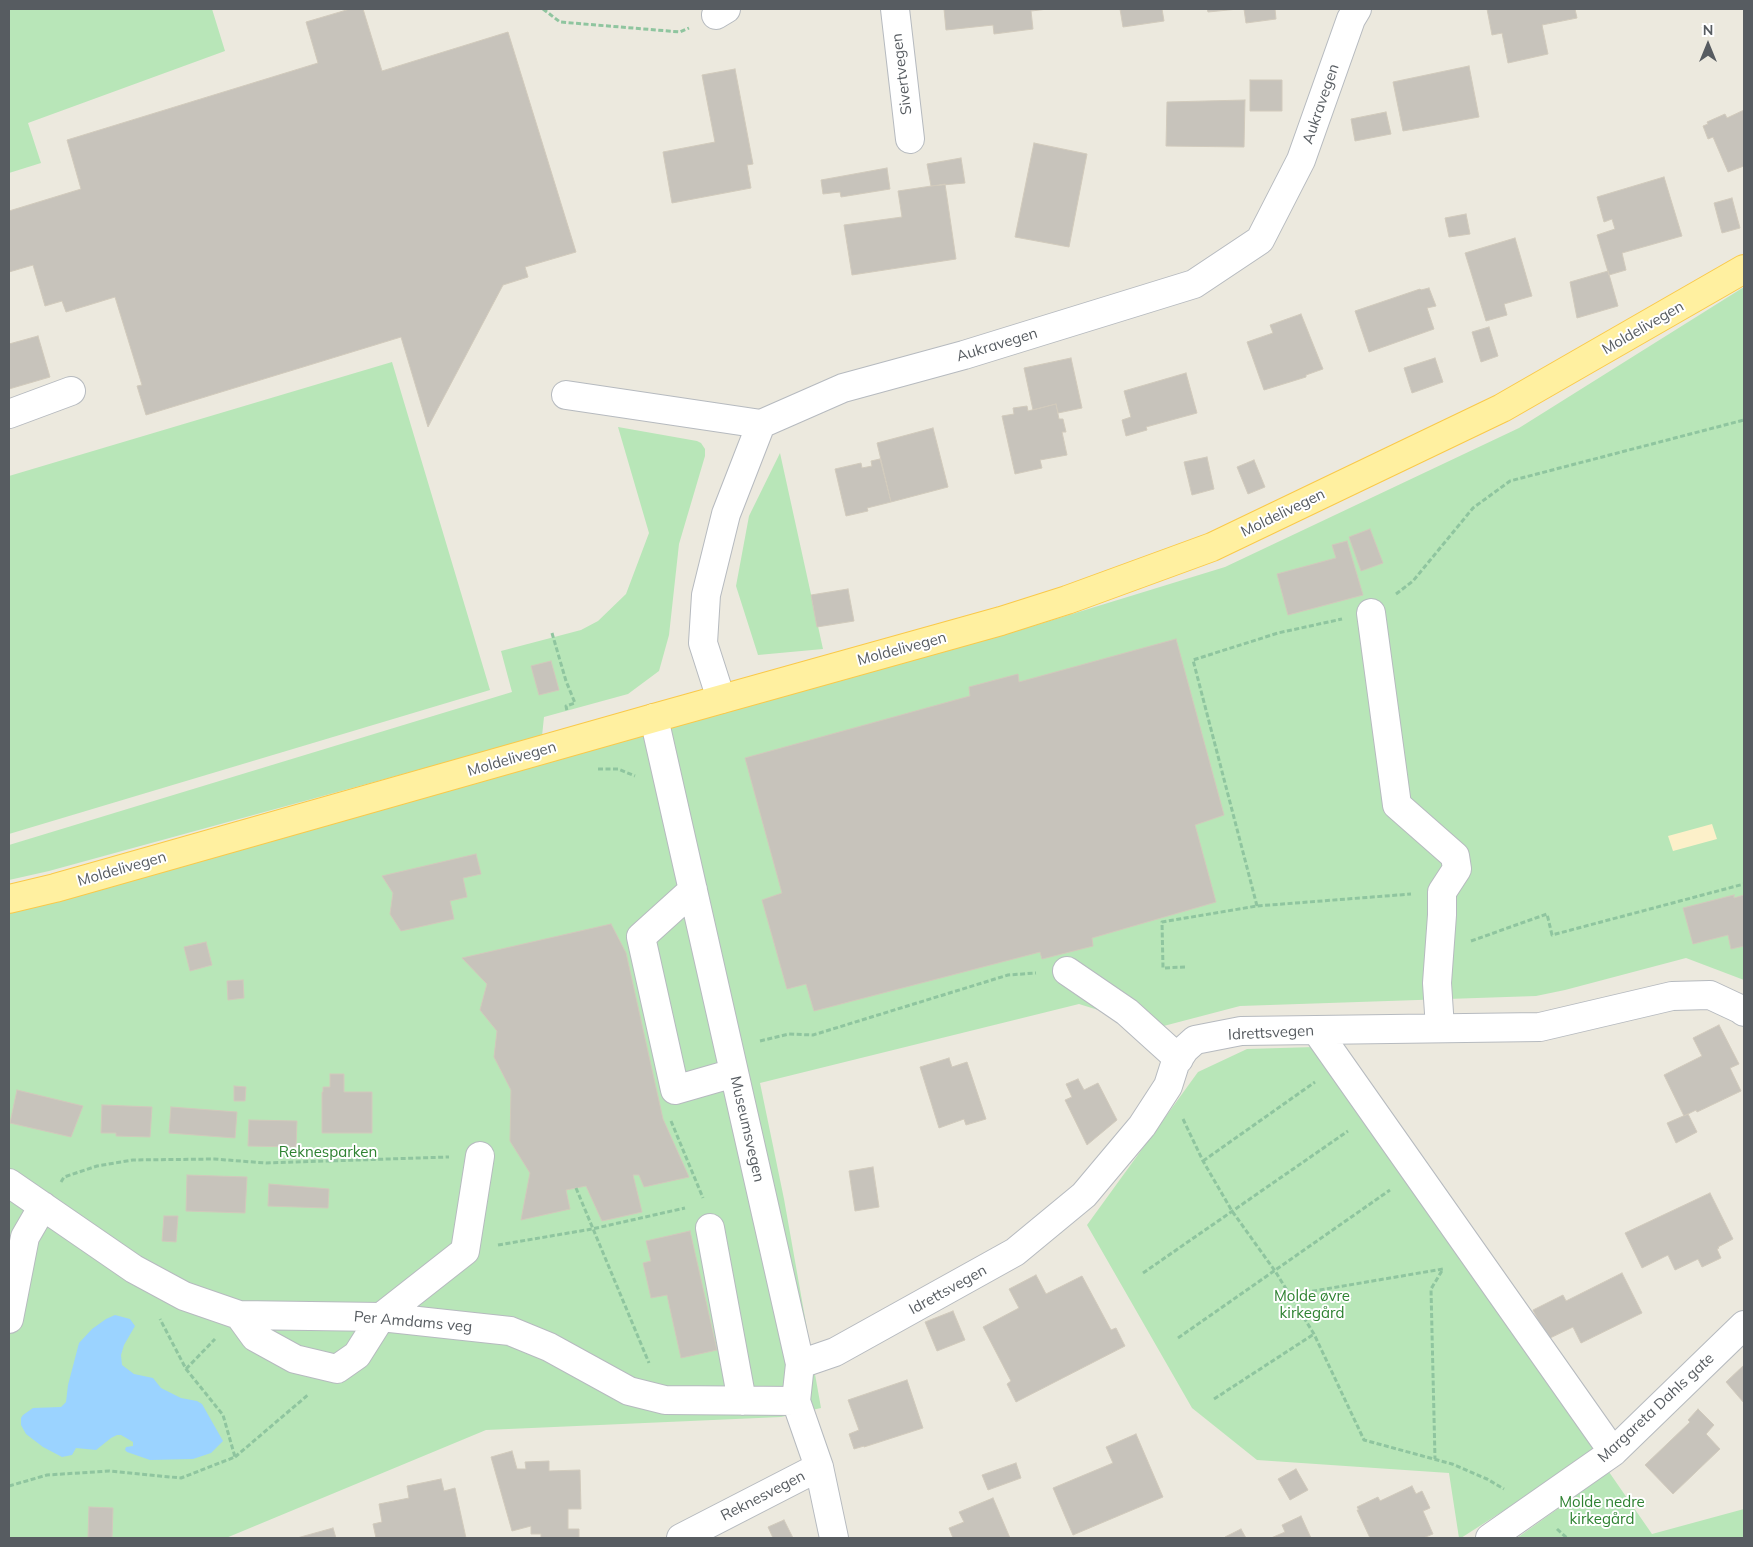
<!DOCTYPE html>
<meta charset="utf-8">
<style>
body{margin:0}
#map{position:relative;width:1753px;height:1547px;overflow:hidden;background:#ece9de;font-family:Mulish,sans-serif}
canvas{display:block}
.frame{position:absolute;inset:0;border:10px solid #575c61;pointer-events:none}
.north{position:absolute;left:1683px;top:20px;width:50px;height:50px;-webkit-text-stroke:4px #fff;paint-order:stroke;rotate:0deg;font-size:14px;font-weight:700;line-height:20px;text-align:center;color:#575c61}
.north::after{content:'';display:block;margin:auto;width:18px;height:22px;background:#575c61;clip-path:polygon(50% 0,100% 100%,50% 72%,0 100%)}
</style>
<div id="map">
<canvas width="1753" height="1547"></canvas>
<div class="frame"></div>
<div class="north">N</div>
</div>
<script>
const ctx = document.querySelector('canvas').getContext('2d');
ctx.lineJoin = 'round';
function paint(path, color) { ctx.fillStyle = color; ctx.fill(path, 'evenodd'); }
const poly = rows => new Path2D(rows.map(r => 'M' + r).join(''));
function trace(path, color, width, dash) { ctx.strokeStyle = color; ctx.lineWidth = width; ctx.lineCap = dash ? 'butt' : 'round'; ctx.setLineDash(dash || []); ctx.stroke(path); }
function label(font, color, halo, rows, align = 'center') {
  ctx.font = font + ' Mulish,sans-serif'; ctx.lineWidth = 4; ctx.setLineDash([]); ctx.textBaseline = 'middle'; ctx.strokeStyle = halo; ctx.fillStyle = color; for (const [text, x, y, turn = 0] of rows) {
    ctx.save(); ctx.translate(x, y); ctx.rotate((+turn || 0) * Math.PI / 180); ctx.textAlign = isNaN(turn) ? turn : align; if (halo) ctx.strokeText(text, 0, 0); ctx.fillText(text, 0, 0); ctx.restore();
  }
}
const green = poly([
 [9,9,212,9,225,51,28,123,41,163,9,173],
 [1744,287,1744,980,1686,958,1565,990,1536,996,1240,1006,1156,1028,1079,1004,760,1083,784,1199,821,1408,781,1417,486,1430,226,1538,9,1538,9,912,672,726,1007,634,1225,567,1519,428],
 [392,362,490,690,9,834,9,476],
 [618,427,697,441,701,443,705,449,705,456,679,544,669,635,659,671,628,694,544,717,542,736,49,871,9,880,9,845,512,692,501,651,581,630,598,621,626,594,649,533],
 [780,453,823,649,758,655,736,586,749,516],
 [1314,1047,1603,1447,1461,1538,1459,1538,1449,1473,1257,1460,1192,1408,1087,1225,1198,1072,1247,1049],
 [1609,1472,1652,1534,1744,1509,1744,1538,1517,1538]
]);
const sand = poly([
 [1712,824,1717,839,1673,851,1668,836]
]);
const water = poly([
 [115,1315,130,1319,135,1326,124,1345,121,1355,122,1365,134,1374,153,1378,161,1388,181,1398,197,1401,202,1404,223,1441,211,1453,193,1459,150,1460,127,1452,125,1450,126,1447,133,1446,133,1442,121,1435,117,1435,111,1438,96,1450,76,1448,72,1455,62,1457,43,1447,26,1434,21,1425,21,1418,23,1415,33,1408,61,1407,66,1402,68,1385,79,1343,92,1329,106,1319]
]);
const building = poly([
 [350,9,363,9,382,71,508,32,576,252,525,267,528,277,503,285,428,427,401,337,146,415,137,386,142,385,115,297,66,312,62,301,45,306,33,265,9,272,9,211,81,189,67,140,318,63,306,22,350,9],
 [944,9,1048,9,1031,11,1033,29,994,34,993,25,946,30,944,9],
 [1120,9,1162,9,1164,21,1123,27,1120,9],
 [1207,9,1238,9,1208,12,1207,9],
 [1244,9,1275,9,1276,19,1246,23,1244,9],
 [1487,9,1575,9,1577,18,1542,25,1548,54,1508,63,1502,33,1492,35,1487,9],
 [1469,66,1479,117,1403,131,1393,82,1469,66],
 [735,69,753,164,747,165,751,188,672,203,663,152,715,142,702,75,735,69],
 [1250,80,1282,80,1282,111,1250,111,1250,80],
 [1245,100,1244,147,1166,146,1167,102,1245,100],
 [1744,110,1744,166,1728,172,1713,137,1708,139,1703,126,1708,124,1707,122,1725,114,1727,118,1744,110],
 [1386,112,1391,134,1355,141,1351,119,1386,112],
 [1034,143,1087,154,1069,247,1015,237,1034,143],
 [961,158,965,183,931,186,927,164,961,158],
 [887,168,890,189,841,197,840,192,823,194,821,180,887,168],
 [1664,177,1682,236,1622,253,1626,270,1609,275,1597,235,1615,229,1612,219,1604,222,1597,197,1664,177],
 [945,184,956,259,852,275,844,225,902,217,898,191,945,184],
 [1732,198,1740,228,1722,233,1714,203,1732,198],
 [1466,214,1470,234,1449,237,1445,218,1466,214],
 [1515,238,1532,296,1504,304,1507,315,1486,321,1465,253,1515,238],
 [1608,271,1618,306,1577,318,1570,282,1608,271],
 [1429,288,1436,306,1427,308,1434,329,1369,352,1355,311,1420,289,1421,290,1429,288],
 [1301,314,1323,369,1306,375,1306,377,1264,390,1247,342,1273,333,1270,325,1301,314],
 [1489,327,1498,356,1481,362,1472,332,1489,327],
 [38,336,50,377,9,389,9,344,38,336],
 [1071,358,1082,408,1058,413,1056,404,1033,410,1024,368,1071,358],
 [1435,358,1443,382,1412,393,1404,368,1435,358],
 [1186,373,1197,413,1146,427,1147,430,1126,436,1122,420,1131,417,1124,391,1186,373],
 [1056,404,1059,419,1063,419,1066,432,1062,432,1067,455,1040,460,1042,468,1015,474,1002,416,1014,414,1013,408,1027,406,1028,411,1056,404],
 [933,428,948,487,891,502,877,443,933,428],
 [1207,457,1214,489,1192,495,1184,462,1207,457],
 [880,459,891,502,867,508,868,511,846,516,835,469,861,463,862,468,872,466,871,461,880,459],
 [1254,460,1265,487,1248,494,1237,467,1254,460],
 [1370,529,1383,563,1361,571,1349,537,1370,529],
 [1347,541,1363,595,1288,615,1277,574,1336,558,1332,545,1347,541],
 [848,589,854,621,817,627,811,595,848,589],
 [1176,639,1224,815,1195,825,1216,902,1092,938,1093,946,1042,959,1040,952,814,1011,806,984,787,989,762,900,782,893,745,758,970,696,969,687,1018,674,1019,682,1176,639],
 [551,661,559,690,539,695,531,666,551,661],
 [476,854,481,874,463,878,467,897,450,901,454,919,401,931,390,914,393,893,382,876,476,854],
 [1734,895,1734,898,1744,895,1744,946,1731,949,1728,935,1693,944,1683,908,1734,895],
 [611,924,626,953,663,1119,689,1177,644,1187,639,1175,633,1175,642,1212,602,1221,586,1186,566,1190,570,1209,521,1220,530,1173,510,1141,511,1090,494,1057,497,1031,480,1010,487,984,462,958,611,924],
 [206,942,212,965,190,971,184,947,206,942],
 [243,980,244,998,228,1000,227,981,243,980],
 [1719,1025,1739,1064,1730,1068,1741,1091,1697,1112,1696,1110,1684,1116,1664,1075,1702,1056,1693,1038,1719,1025],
 [949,1058,952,1067,967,1062,986,1119,966,1125,964,1119,939,1128,920,1067,949,1058],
 [330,1074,344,1074,344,1092,372,1092,372,1133,322,1133,322,1092,323,1092,323,1087,330,1087,330,1074],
 [1078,1079,1084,1090,1098,1083,1117,1120,1087,1145,1065,1100,1072,1097,1066,1084,1078,1079],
 [234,1086,246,1087,245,1101,234,1101,234,1086],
 [17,1090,83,1106,71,1137,10,1123,17,1090],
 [102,1105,152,1107,150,1137,116,1136,116,1133,101,1133,102,1105],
 [171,1107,237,1112,235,1138,169,1133,171,1107],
 [1688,1114,1697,1132,1676,1143,1667,1123,1688,1114],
 [249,1120,297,1121,296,1147,248,1146,249,1120],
 [873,1167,879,1207,855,1211,849,1171,873,1167],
 [187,1175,247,1177,245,1213,186,1211,187,1175],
 [269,1184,329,1189,328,1208,268,1206,269,1184],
 [1710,1193,1733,1239,1718,1247,1719,1248,1717,1249,1721,1258,1702,1267,1698,1259,1675,1270,1668,1255,1642,1268,1625,1233,1710,1193],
 [164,1216,178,1216,176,1242,162,1241,164,1216],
 [690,1231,717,1350,681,1358,667,1295,651,1298,643,1263,651,1261,646,1241,690,1231],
 [1622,1273,1642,1313,1581,1343,1573,1327,1548,1339,1533,1310,1563,1295,1566,1301,1622,1273],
 [1036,1275,1046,1294,1082,1276,1111,1330,1116,1328,1125,1346,1016,1402,1007,1384,1011,1381,983,1327,1019,1308,1009,1289,1036,1275],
 [953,1311,965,1340,937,1351,925,1322,953,1311],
 [1744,1365,1744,1403,1726,1382,1744,1365],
 [907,1380,923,1428,864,1447,864,1446,854,1449,849,1434,859,1430,848,1400,907,1380],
 [1698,1409,1714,1425,1706,1434,1720,1449,1673,1494,1645,1465,1690,1422,1688,1420,1698,1409],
 [1136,1434,1163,1497,1073,1535,1053,1488,1113,1463,1106,1447,1136,1434],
 [512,1451,517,1469,526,1469,525,1462,549,1461,549,1471,580,1470,581,1509,568,1509,568,1529,579,1529,579,1538,541,1538,541,1534,531,1534,531,1526,512,1531,491,1457,512,1451],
 [1016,1463,1021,1478,988,1490,982,1475,1016,1463],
 [1296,1469,1308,1490,1290,1500,1278,1479,1296,1469],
 [441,1479,444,1491,455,1488,466,1538,376,1538,373,1524,382,1522,379,1504,409,1498,407,1486,441,1479],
 [1412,1486,1416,1494,1422,1491,1430,1508,1423,1511,1433,1534,1423,1538,1370,1538,1357,1510,1359,1510,1357,1507,1378,1497,1380,1501,1412,1486],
 [993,1498,1010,1538,953,1538,949,1528,964,1522,959,1512,993,1498],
 [89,1507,113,1508,112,1538,88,1538,89,1507],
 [1301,1516,1311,1538,1271,1538,1285,1532,1282,1525,1301,1516],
 [784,1520,793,1538,773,1538,768,1527,784,1520],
 [333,1528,336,1538,297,1538,333,1528],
 [1241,1529,1246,1538,1226,1538,1225,1537,1241,1529]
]);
const path = poly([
 [543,9,560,22,680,32,689,28],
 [1396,594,1413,581,1473,508,1510,481,1744,420],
 [552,633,566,681,575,703,566,706,567,711],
 [598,769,618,769,635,776],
 [1257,906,1193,660,1278,633,1342,619],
 [1471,941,1547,914,1552,935,1744,884],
 [1185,967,1163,968,1162,922,1257,906,1411,894],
 [760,1041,789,1034,813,1035,1008,975,1036,973],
 [1183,1119,1203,1161,1232,1211,1275,1271,1314,1334,1364,1440,1452,1464,1487,1479,1504,1489],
 [671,1121,703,1198],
 [1203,1161,1315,1082],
 [61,1182,64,1177,97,1166,133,1160,214,1159,266,1163,449,1157],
 [576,1188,649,1363],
 [498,1245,592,1229,685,1208],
 [1143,1273,1348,1131],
 [1290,1295,1443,1269,1431,1289,1435,1459],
 [1178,1338,1390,1190],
 [186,1369,215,1339],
 [1214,1399,1314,1334],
 [235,1457,309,1394],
 [9,1486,47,1475,109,1471,181,1478,235,1457,223,1415,186,1369,160,1319],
 [1557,1529,1567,1538]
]);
const minor = poly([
 [895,9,910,139],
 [716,15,726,9],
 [566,395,761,424],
 [9,414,71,391],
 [1371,613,1397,805,1455,856,1457,869,1442,892,1442,915,1437,983,1440,1028],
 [721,699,703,643,706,595,726,514,761,424,843,388,964,355,1194,284,1260,240,1301,160,1351,19,1357,9],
 [654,718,800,1364,796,1401,819,1467,834,1538],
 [693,890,641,937,675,1090,734,1073],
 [1067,971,1127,1012,1179,1059],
 [1316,1030,1613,1452],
 [9,1183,134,1269,184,1296,239,1315,381,1317,510,1331,549,1347,629,1391,665,1400,796,1401],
 [710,1228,742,1401],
 [239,1315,255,1337,295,1359,337,1369,357,1355,381,1317,465,1251,480,1156],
 [9,1319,25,1237,43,1206],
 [800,1364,835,1352,1015,1252,1084,1195,1142,1126,1168,1086,1175,1064,1185,1049,1195,1040,1241,1031,1540,1027,1672,996,1710,995,1740,1009,1744,1012],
 [681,1538,819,1467],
 [1490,1538,1613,1452,1744,1325]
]);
const major = poly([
 [9,899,55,888,654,718,1001,621,1067,600,1212,547,1502,408,1744,269]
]);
const streetNames = [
 ["Sivertvegen",902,74,-97],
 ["Aukravegen",1321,104,-71],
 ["Moldelivegen",1643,328,-30],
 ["Aukravegen",997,345,-17],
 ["Moldelivegen",1283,513,-26],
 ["Moldelivegen",902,649,-15],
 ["Moldelivegen",512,759,-16],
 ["Moldelivegen",122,869,-16],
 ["Idrettsvegen",1271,1033,-3],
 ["Museumsvegen",747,1129,77],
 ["Idrettsvegen",948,1290,-29],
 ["Per Amdams veg",413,1322,5],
 ["Margareta Dahls gate",1656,1408,-43],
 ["Reknesvegen",763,1496,-27]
];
const parkNames = [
 ["Reknesparken",328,1152],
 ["Molde øvre",1312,1296],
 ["kirkegård",1312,1313],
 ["Molde nedre",1602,1502],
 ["kirkegård",1602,1519]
];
paint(green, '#b8e6b8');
paint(sand, '#fcf0c9');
paint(water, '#9bd3ff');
paint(building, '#c7c3bb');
trace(building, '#d1cabc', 1);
trace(minor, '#b6babf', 30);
trace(major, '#fac949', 30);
trace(path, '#8fc59f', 3, [5, 2.5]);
trace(minor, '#fff', 28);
trace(major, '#fff0a0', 28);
label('15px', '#575c61', '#fff', streetNames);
label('15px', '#2e8231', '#fff', parkNames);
</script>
